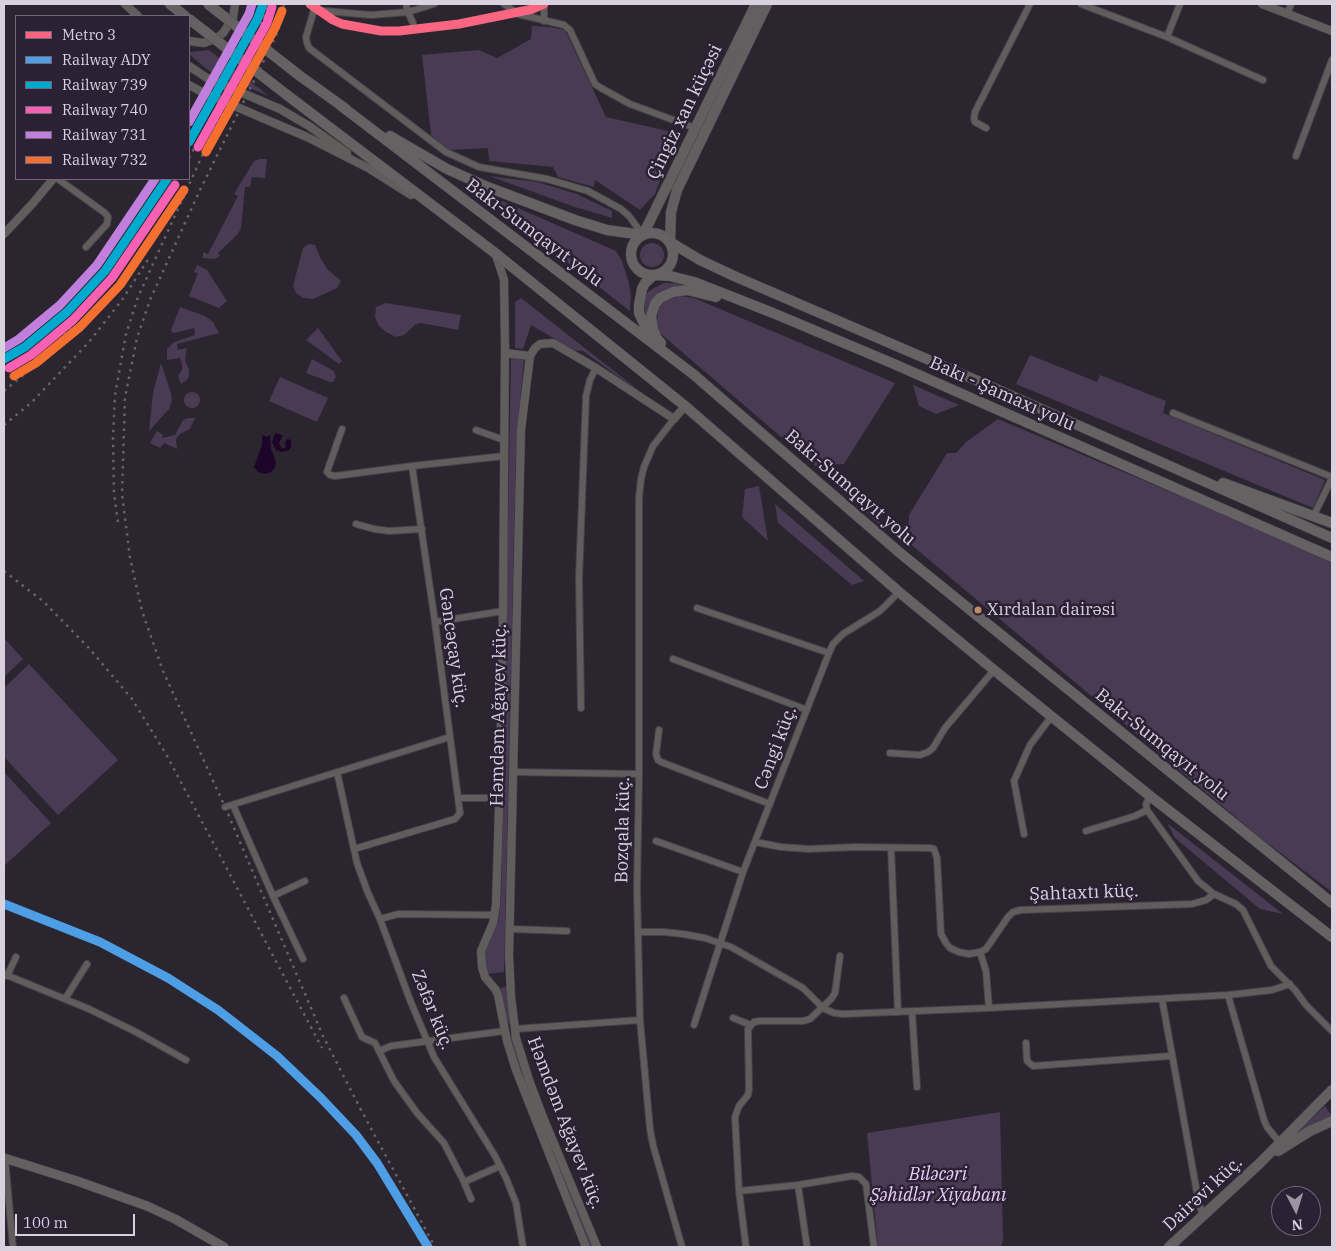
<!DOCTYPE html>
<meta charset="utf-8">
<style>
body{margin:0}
#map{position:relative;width:1336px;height:1251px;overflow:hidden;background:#2b2530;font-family:"IBM Plex Serif",serif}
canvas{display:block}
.frame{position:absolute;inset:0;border:5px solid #d9d1de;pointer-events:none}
.legend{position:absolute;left:15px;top:15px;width:175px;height:165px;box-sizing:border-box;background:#2c2134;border:1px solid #716778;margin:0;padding:6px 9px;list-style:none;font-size:15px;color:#d9d1de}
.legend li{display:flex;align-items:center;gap:10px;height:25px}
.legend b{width:25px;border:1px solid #716778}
.north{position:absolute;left:1271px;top:1186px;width:50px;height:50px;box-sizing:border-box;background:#2c2134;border:1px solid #716778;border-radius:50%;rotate:175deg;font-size:14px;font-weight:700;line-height:20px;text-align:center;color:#d9d1de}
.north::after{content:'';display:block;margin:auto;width:18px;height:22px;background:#9c95a1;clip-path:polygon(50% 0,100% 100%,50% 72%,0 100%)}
.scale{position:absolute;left:15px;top:1214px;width:120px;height:22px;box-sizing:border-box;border:2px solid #d9d1de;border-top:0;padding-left:6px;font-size:15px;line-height:18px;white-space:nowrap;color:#d9d1de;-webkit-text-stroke:4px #2c2134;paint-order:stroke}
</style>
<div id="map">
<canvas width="1336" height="1251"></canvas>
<div class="frame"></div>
<ul class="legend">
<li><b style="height:6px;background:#fa6682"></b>Metro 3</li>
<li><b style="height:6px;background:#4d9ee5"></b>Railway ADY</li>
<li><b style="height:6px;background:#00a9ce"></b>Railway 739</li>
<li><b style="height:6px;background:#f860b3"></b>Railway 740</li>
<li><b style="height:6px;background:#c07fdc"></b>Railway 731</li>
<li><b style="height:6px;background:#f46f30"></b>Railway 732</li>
</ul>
<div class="north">N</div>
<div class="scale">100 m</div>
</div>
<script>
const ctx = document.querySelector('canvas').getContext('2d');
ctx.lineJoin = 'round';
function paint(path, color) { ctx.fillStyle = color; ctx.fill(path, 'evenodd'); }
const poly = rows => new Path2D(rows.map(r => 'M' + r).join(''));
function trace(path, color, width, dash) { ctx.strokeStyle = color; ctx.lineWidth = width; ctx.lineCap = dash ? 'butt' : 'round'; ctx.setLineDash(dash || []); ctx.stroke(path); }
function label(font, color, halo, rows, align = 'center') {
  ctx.font = font + ' "IBM Plex Serif",serif'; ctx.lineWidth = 5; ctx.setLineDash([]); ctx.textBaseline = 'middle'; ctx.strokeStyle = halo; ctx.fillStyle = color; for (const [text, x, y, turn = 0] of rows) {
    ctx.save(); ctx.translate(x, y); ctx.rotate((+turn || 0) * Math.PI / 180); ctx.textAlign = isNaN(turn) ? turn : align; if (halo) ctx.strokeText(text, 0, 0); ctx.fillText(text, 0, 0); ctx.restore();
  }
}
const green = poly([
 [532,26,550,27,565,30,606,117,677,133,655,194,640,210,595,180,594,187,558,177,553,167,489,161,488,148,448,150,431,135,422,55,479,50,497,58,531,39],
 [209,50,269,96,209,71,189,54,189,52],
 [260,159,267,159,265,178,252,177,250,187,245,187,241,228,238,234,218,253,220,256,215,259,203,258,203,252,208,254,238,196,234,194,254,161],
 [489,176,537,182,577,194,612,211,612,218,575,207],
 [470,187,616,251,622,261,629,283,631,296,630,311],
 '640 255a12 12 0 1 1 24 0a12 12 0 1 1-24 0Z',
 [309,244,315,245,321,259,328,270,341,281,337,288,313,299,303,298,296,293,293,286,303,248],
 [197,265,207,270,227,301,219,308,189,296,198,273,194,272],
 [664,283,675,283,694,287,656,296,650,303,647,311,647,320,645,313,644,299,648,292,654,288],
 [681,296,694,298,895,383,844,464,815,466,661,334,657,325,658,310,664,301],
 [521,298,651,400,583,351,574,350,531,325,523,349,515,348,515,302],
 [386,303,461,315,458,330,421,323,416,324,404,335,396,337,386,332,379,326,375,317,376,307],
 [180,307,205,316,213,322,219,333,177,344,178,350,187,348,185,360,189,370,189,376,187,380,181,384,178,376,182,370,182,364,180,358,167,360,167,349,174,342,195,335,194,328,174,333,172,332,171,330],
 [318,328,342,361,339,364,306,340],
 [1030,355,1097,382,1100,375,1166,401,1163,413,1325,480,1313,508,1016,384],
 [511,357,524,359,516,447,504,972,488,974,485,967,485,954,487,945,498,923,501,902],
 [312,359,334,371,336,377,333,382,330,382,306,373],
 [161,363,171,393,172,401,169,409,149,431,153,393],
 [280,377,328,398,317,422,269,401],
 [913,385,959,405,936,414,919,406],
 '184 400a8 8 0 1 1 16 0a8 8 0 1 1-16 0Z',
 [188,418,195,418,190,429,180,434,176,439,177,449,164,443,160,448,150,443,157,431,163,435,162,438,175,435,183,420],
 [998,419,1192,501,1332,562,1332,892,1258,836,908,542,909,515,947,453,956,453,966,442],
 [835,483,842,486,883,525,886,531],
 [759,486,768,541,742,517,745,489],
 [775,504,864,581,852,585,778,523],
 [4,638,23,659,4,677],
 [29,664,118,760,58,815,4,757,4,688],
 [4,772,51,823,4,866],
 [1167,823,1283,914,1260,909,1175,838],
 [506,987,510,1023,506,1024,501,988],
 [512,1034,594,1247,588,1247,519,1074,508,1035],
 [1325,1106,1332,1116,1316,1123,1288,1141],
 [1000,1112,1003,1240,1001,1247,878,1247,867,1133]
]);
const water = poly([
 [275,433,283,435,279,443,282,449,286,447,285,443,287,439,291,440,291,447,289,450,282,452,276,450,272,442],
 [262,435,267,437,270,435,271,449,276,462,275,468,271,472,265,474,258,472,254,467,262,445]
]);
const minor = poly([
 [406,4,408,12,413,23],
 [434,4,408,12,371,15,314,10,306,37,307,43,309,48,446,152,479,167,547,179,588,191,621,209,629,216,643,235],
 [504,4,518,14,564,25,570,30,595,84,601,88,630,104,695,128],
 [544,4,544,21],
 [1081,4,1167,37,1263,80],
 [1287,14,1291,4],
 [1167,37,1180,4],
 [986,128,975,122,974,118,975,112,1030,4],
 [1296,156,1332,60],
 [58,179,105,213,108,217,107,224,86,247],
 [1173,413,1332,477],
 [674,419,653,446,644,467,641,479,639,498,639,774,637,890,640,1020,650,1129,653,1145,682,1247],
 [342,429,327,472,330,475,335,476,412,466],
 [476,430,504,440],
 [1314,515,1332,478],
 [356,524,374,529,389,531,422,529],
 [697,608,829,653],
 [435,622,503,611],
 [673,659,807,710],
 [581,708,579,578,586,396,590,380,596,368],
 [659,730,656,754,658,760,661,762,770,804],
 [890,753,920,755,928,752,933,748,945,728,994,670],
 [337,772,357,863,368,893,380,919,410,1000,434,1057,495,1156,506,1178,516,1203,523,1247],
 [513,772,639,774],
 [1150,796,1146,804,1147,810,1198,881,1214,894],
 [459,798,499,798],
 [233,805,273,896,303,959],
 [225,807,450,737],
 [1086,831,1135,816,1147,810],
 [1024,834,1014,781,1030,745,1051,717],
 [656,841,743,872],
 [755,842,781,847,809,849,856,847,929,848,934,849,937,858,941,934,946,943,950,948,959,952,969,954,980,952,986,949,1008,917,1013,912,1021,910,1192,904,1206,900,1214,894,1236,904,1243,910,1271,966,1295,990,1306,1005,1332,1031],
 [891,848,898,1012],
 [354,849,455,819,460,813,435,622,412,466,504,456],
 [273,896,305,881],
 [380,919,398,914,495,915],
 [510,929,567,931],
 [638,932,664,932,683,934,705,938,731,947,803,988,823,1008,834,1013,843,1014,989,1008,1228,995,1264,1120,1267,1127,1280,1143],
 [980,952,986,971,989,1008],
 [4,974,89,1009,136,1032,186,1060],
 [7,976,16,957],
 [1228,995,1272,990,1290,984],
 [344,998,362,1037,375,1043,394,1081,417,1113,444,1143,464,1182,500,1166],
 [65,999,87,964],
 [1162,999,1199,1204,1203,1216],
 [912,1012,917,1087],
 [733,1018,751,1025],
 [694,1025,743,872,829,653,833,644,843,634,880,611,899,592],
 [515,1029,640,1020],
 [1026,1043,1027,1061,1033,1066,1171,1056],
 [379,1051,391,1046,504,1031],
 [5,1158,13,1247],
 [464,1182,471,1199],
 [798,1185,807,1247],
 [739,1191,798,1185,852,1176,859,1177,866,1184,874,1247],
 [746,1247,739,1191,735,1117,739,1106,748,1095,749,1089,748,1029,754,1022,760,1021,803,1021,810,1019,831,999,835,993,840,956]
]);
const tertiary = poly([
 [125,4,138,16],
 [1262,4,1332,31],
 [189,41,204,43,217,38,223,33,233,18,235,4],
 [189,66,207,78],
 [189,85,202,92],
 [280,109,309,126,347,153],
 [274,123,307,137,370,169,411,195],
 [4,234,33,203,53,179],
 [496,255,504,280,505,347,503,611,500,773,496,905,493,923,481,951,482,967,485,977,496,990,498,995,507,1041,516,1070,586,1247],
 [505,353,530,356],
 [597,1247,543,1117,529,1080,516,1038,511,996,509,955,520,472,521,430,530,356,535,348,540,344,553,343,596,368,674,419,685,406]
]);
const secondary = poly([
 [4,1158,77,1181,147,1206,175,1219,224,1247]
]);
const primary = poly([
 [643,235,756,4],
 [670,242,671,212,677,190,767,4],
 [1278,1151,1310,1131,1332,1121],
 [1169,1247,1259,1164,1332,1090]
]);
const trunk = poly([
 [170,4,185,16],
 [300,76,346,109],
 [287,95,495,253,685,406,899,592,994,670,1150,796,1332,937],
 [340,105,693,374,900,553,1332,903],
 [390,136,447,169,490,188,575,220,607,230,643,235],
 '631 254a21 21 0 1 1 42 0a21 21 0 1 1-42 0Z',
 [670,242,700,260,734,276,994,388,1332,538],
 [656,336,653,329,651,316,655,304,660,298,673,292,687,290,716,297],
 [661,343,645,326,639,313,639,305,642,289,645,283,654,275,670,276,694,282,773,313,894,364,1332,557],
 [1223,483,1332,523]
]);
const rail = poly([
 [284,4,276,36,200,190,150,300,137,338,125,397,122,494,130,558,142,611,163,671,225,807,323,1036,360,1108,435,1247],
 [261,24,269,4],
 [189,158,215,110],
 [4,391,28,371,63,336,101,290,137,242,176,179],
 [4,425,31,403,89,342,122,300,149,258],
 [118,522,114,493,113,437,115,395,126,334,138,297,265,17],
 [4,571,44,602,88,647,132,699,166,754,322,1048]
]);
const tertiaryBridge = poly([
 [207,78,280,109],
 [202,92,274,123]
]);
const trunkBridge = poly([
 [208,4,300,76],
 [189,19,287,95]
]);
const rail1 = poly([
 [4,904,100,942,168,978,218,1010,277,1056,321,1098,356,1135,377,1163,428,1247]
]);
const rail2 = poly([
 [189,142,258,18,263,4],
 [4,359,25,347,67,312,105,271,167,179]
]);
const rail3 = poly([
 [198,147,267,23,272,7],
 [9,368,31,355,73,320,112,278,175,185]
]);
const rail4 = poly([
 [189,122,249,14,252,4],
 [4,348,19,339,60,305,97,265,155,179]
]);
const rail5 = poly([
 [206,152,275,28,282,11],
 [14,376,36,363,80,327,120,285,184,190]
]);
const metro1 = poly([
 [310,4,333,20,342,24,381,31,399,31,459,24,533,9,544,4]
]);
const markers = [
 [978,610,4.5,"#c18c65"]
];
const busNames = [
 ["Xırdalan dairəsi",987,610]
];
const streetNames = [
 ["Çingiz xan küçəsi",685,112,-64],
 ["Bakı-Sumqayıt yolu",534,233,37],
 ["Bakı - Şamaxı yolu",1002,394,24],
 ["Bakı-Sumqayıt yolu",850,488,41],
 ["Gəncəçay küç.",453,648,82],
 ["Həmdəm Ağayev küç.",499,715,-89],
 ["Bakı-Sumqayıt yolu",1162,745,39],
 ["Cəngi küç.",776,748,-69],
 ["Bozqala küç.",623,830,-89],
 ["Şahtaxtı küç.",1084,893,-2],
 ["Zəfər küç.",432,1010,68],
 ["Həmdəm Ağayev küç.",565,1123,69],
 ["Dairəvi küç.",1203,1194,-43]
];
const parkNames = [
 ["Biləcəri",938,1175],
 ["Şəhidlər Xiyabanı",938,1196]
];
paint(green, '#493b53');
paint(water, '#1c0529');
trace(minor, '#47414b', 8);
trace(tertiary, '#47414b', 9);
trace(secondary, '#47414b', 10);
trace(primary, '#47414b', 11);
trace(trunk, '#47414b', 11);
trace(minor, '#5f5e5d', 6);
trace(tertiary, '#5f5e5d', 8);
trace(secondary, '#626060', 9);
trace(primary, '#615f60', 10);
trace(trunk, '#646263', 10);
trace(rail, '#666466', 2.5, [2.5, 5]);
trace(tertiaryBridge, '#47414b', 9, []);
trace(trunkBridge, '#47414b', 11, []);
trace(tertiaryBridge, '#5f5e5d', 8);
trace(trunkBridge, '#646263', 10);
trace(rail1, '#4d9ee5', 9);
trace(rail2, '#00a9ce', 9);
trace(rail3, '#f860b3', 9);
trace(rail4, '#c07fdc', 9);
trace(rail5, '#f46f30', 9);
trace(metro1, '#fa6682', 9);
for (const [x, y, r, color] of markers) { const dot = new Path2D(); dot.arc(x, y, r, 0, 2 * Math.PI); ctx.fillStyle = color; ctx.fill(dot); trace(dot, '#2c2134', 2); }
label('17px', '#d9d1de', '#2c2134', busNames, 'left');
label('18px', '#d9d1de', '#2c2134', streetNames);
label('italic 18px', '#e7cdf8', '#2c2134', parkNames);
</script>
